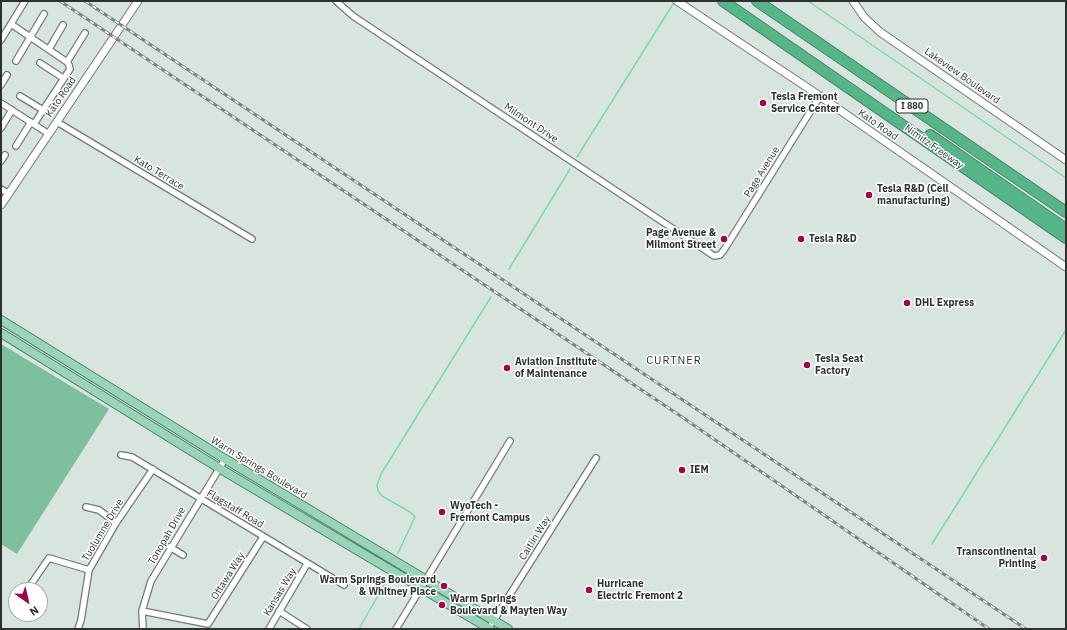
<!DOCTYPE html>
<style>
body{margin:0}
#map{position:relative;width:1067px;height:630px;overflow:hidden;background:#d8e5de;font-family:"IBM Plex Sans",sans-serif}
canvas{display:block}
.frame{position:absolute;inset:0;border:2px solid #2c312e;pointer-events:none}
.north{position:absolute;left:8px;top:582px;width:40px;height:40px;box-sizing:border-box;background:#fff;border:1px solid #abadab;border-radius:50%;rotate:146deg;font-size:11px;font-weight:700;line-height:16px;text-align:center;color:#2c312e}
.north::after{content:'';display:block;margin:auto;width:14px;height:18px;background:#9f054a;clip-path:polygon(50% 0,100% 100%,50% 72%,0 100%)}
</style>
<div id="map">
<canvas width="1067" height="630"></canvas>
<div class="frame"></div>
<div class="north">N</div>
</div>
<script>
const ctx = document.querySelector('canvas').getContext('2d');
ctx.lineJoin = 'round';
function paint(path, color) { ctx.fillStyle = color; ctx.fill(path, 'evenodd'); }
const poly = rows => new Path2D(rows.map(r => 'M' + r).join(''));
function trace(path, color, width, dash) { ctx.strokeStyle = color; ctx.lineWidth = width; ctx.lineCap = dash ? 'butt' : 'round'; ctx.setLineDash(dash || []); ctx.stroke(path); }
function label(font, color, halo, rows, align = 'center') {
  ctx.font = font + ' "IBM Plex Sans",sans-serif'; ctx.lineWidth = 3; ctx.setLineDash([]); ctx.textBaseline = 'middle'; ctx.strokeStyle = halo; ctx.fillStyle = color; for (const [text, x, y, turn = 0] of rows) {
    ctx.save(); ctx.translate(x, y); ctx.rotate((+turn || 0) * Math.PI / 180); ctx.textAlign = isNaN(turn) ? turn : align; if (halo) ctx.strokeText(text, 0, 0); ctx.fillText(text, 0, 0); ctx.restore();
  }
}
const green = poly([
 [1,344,109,409,17,554,1,544]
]);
const stream = poly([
 [808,1,1066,178],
 [577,157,673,4],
 [509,269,570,169],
 [932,544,1066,330],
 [398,553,415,517,410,512,382,496,378,491,377,485,381,474,491,297],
 [359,629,388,578]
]);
const minor = poly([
 [336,1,353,16,714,256,720,255,724,250,820,96],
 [11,24,67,62,69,65,70,69,34,124],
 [1,40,25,1],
 [49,49,63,25],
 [16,61,44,14],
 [67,62,85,33],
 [40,63,63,78],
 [1,85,7,75],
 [20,96,43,110],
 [1,103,49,134],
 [57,122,252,239],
 [1,128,12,110],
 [16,146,31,122],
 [1,161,5,155],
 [1,189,9,194],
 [121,455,132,457,344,585],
 [86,507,99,510,116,523],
 [170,547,183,555],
 [27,590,49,558,89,570],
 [142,611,208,624,263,537],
 [279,611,307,629],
 [492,623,596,458],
 [78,629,81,620,89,570,116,523,153,469],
 [143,629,142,611,151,581,225,459],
 [269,629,307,564],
 [396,629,510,441]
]);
const tertiary = poly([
 [677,1,808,88,1066,267],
 [853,1,864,17,880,32,1066,160],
 [1,205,138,1]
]);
const primary = poly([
 [1,320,225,459,508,629],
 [1,333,219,468,490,629]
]);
const motorway = poly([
 [723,1,1066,238],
 [757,1,1066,212],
 [930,135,1066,229]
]);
const rail = poly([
 [60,1,682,417,989,629],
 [85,1,1026,629]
]);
const markers = [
 [763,103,4,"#9f054a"],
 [869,195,4,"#9f054a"],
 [724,239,4,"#9f054a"],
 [801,239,4,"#9f054a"],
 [907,303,4,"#9f054a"],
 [807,365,4,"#9f054a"],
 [507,368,4,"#9f054a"],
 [682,470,4,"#9f054a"],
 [442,512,4,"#9f054a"],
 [1044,558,4,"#9f054a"],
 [444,586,4,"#9f054a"],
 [589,590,4,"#9f054a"],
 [442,605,4,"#9f054a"]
];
const shields = [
 [912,106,32]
];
const shieldNames = [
 ["I 880",912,106]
];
const streetNames = [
 ["Lakeview Boulevard",962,76,35],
 ["Kato Road",61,97,-56],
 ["Milmont Drive",531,123,34],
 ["Kato Road",878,125,35],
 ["Nimitz Freeway",934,147,35],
 ["Page Avenue",762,172,-58],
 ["Kato Terrace",159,173,31],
 ["Warm Springs Boulevard",259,468,31],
 ["Flagstaff Road",235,509,31],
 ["Tuolumne Drive",103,530,-59],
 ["Tonopah Drive",167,536,-60],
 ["Caitlin Way",535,538,-58],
 ["Ottawa Way",228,576,-58],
 ["Kansas Way",280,592,-59]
];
const poiNames = [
 ["Tesla Fremont",771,97],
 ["Service Center",771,109],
 ["Tesla R&D (Cell",877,189],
 ["manufacturing)",877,201],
 ["Page Avenue &",716,233,"right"],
 ["Milmont Street",716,245,"right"],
 ["Tesla R&D",809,239],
 ["DHL Express",915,303],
 ["Tesla Seat",815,359],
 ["Factory",815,371],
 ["Aviation Institute",515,362],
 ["of Maintenance",515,374],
 ["IEM",690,470],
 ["WyoTech -",450,506],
 ["Fremont Campus",450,518],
 ["Transcontinental",1036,552,"right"],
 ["Printing",1036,564,"right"],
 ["Warm Springs Boulevard",436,580,"right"],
 ["& Whitney Place",436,592,"right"],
 ["Hurricane",597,584],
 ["Electric Fremont 2",597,596],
 ["Warm Springs",450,599],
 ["Boulevard & Mayten Way",450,611]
];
const neighbourhoodNames = [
 ["CURTNER",674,361]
];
paint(green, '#7ebf9d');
trace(stream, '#7bdaab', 1.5);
trace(minor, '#707c75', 8);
trace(tertiary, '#707c75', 9);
trace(primary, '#488769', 10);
trace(motorway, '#488769', 12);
trace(minor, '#fff', 5.5);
trace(tertiary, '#fff', 7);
trace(primary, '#9ad3b8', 8);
trace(motorway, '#57b689', 10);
trace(rail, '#7b847f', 3);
trace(rail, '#fff', 1.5, [4.5]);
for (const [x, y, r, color] of markers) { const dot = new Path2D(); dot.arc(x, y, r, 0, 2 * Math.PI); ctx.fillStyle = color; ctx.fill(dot); trace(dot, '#fff', 1.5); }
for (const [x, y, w] of shields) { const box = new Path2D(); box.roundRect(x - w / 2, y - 7, w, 14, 3); ctx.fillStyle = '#fff'; ctx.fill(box); trace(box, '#2c312e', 1); }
label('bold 9px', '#2c312e', null, shieldNames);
label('10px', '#2c312e', '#fff', streetNames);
label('bold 10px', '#2c312e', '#fff', poiNames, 'left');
ctx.letterSpacing = '1px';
label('11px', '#2b3530', '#fff', neighbourhoodNames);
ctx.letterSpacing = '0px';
</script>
